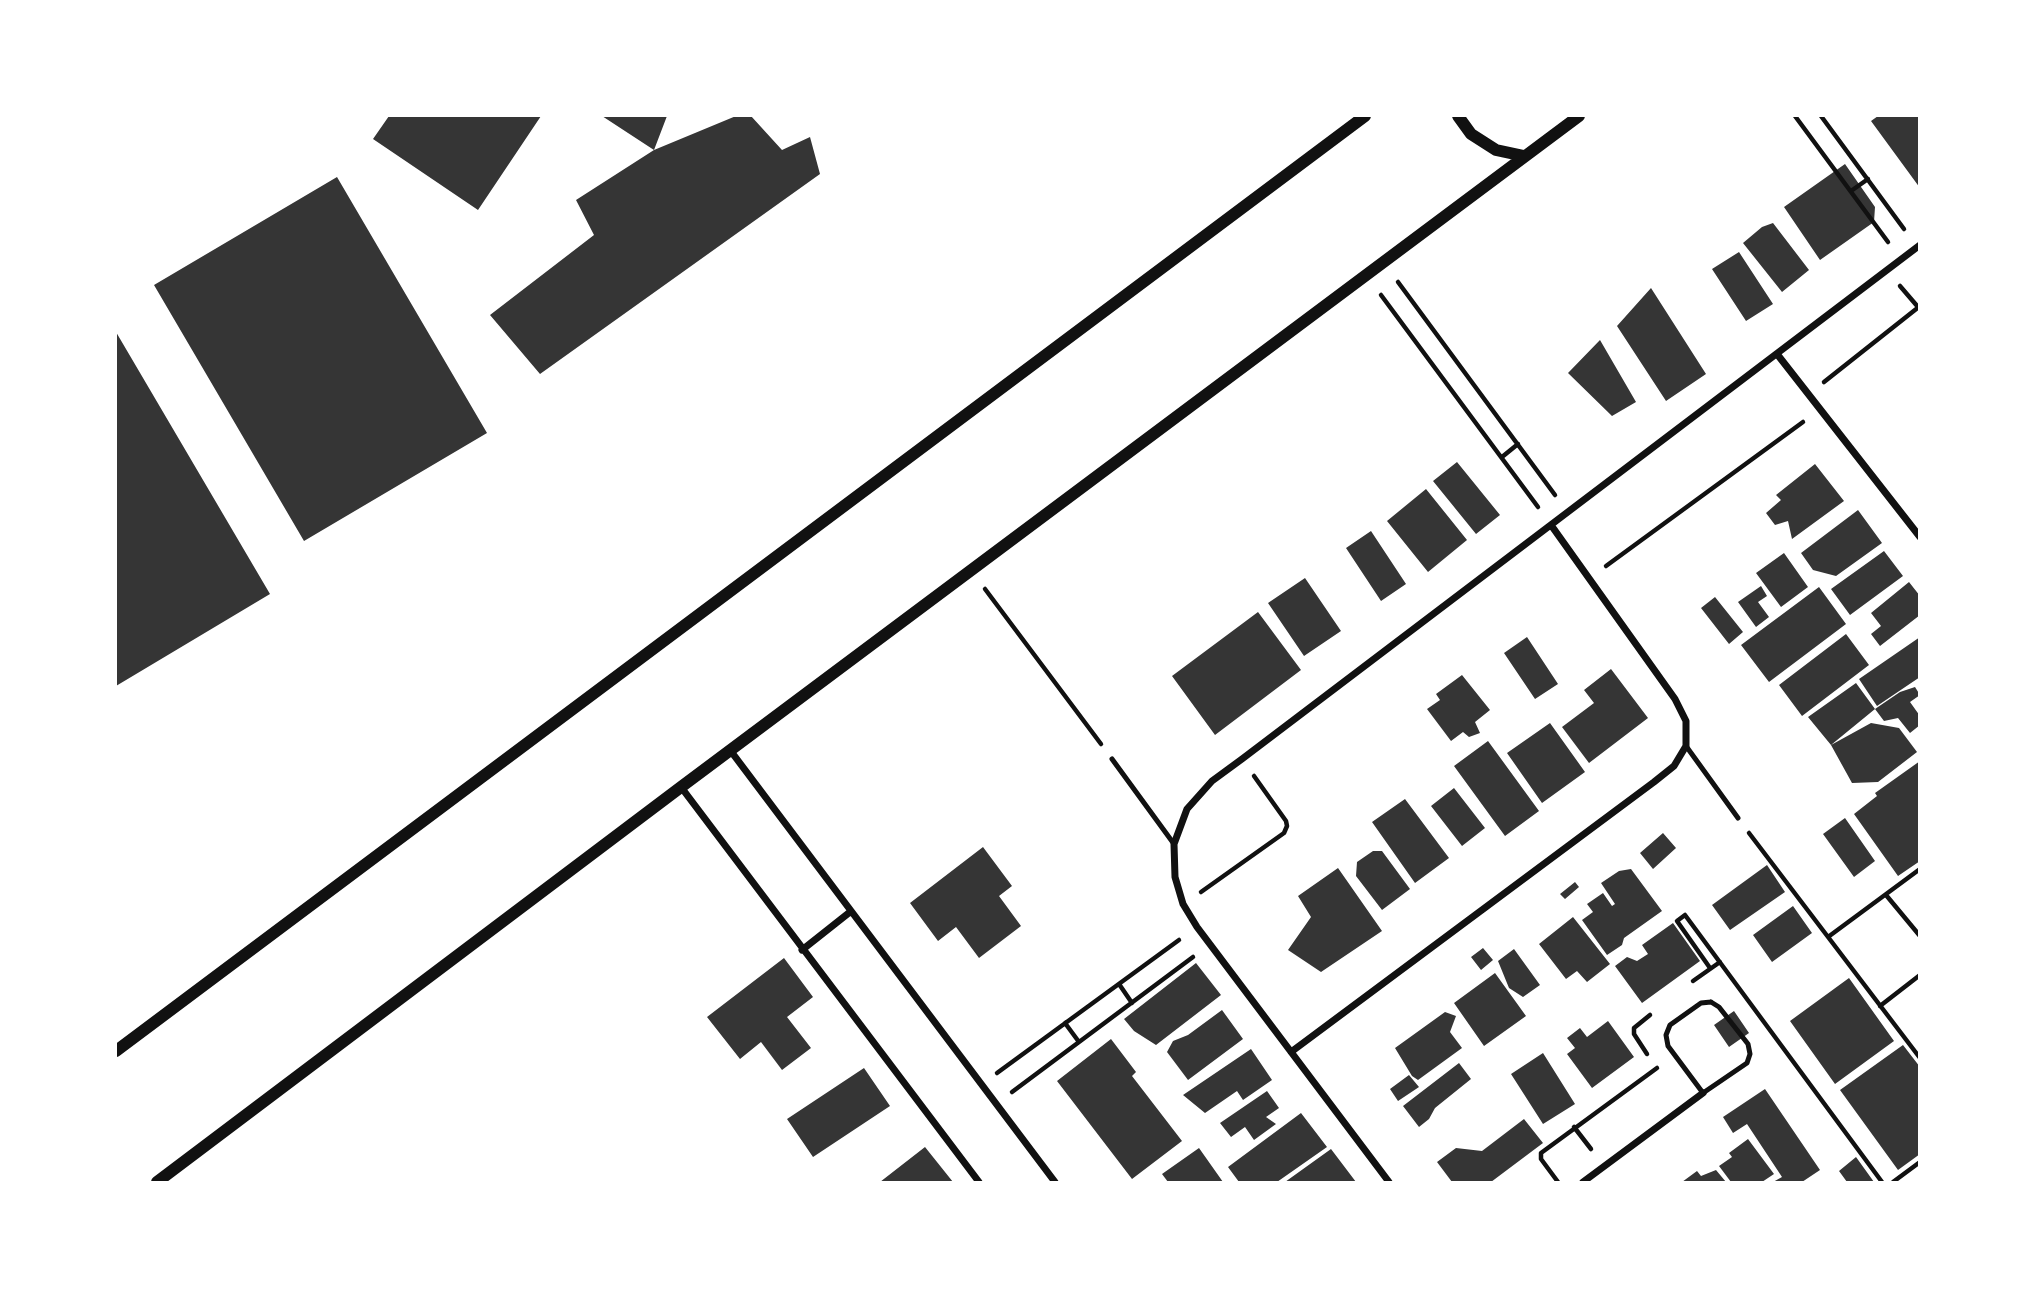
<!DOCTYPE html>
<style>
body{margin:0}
#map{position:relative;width:2035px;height:1298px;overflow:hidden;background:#fff;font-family:"Source Serif 4",serif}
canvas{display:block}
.frame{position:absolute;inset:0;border:117px solid #fff;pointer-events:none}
</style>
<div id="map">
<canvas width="2035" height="1298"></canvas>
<div class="frame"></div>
</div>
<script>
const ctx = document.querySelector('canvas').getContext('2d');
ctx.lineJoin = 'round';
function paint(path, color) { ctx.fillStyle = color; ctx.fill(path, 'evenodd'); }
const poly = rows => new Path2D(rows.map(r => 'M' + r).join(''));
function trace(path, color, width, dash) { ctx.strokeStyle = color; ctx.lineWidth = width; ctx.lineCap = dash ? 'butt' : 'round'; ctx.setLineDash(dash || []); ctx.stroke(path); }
const building = poly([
 [389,116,541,116,478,210,373,139],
 [602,116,667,116,654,150],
 [736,116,751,116,782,150,810,137,820,174,540,374,490,315,594,235,576,200,654,150],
 [1878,116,1920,116,1920,188,1871,121],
 [1845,164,1875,207,1874,222,1820,260,1784,207],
 [337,177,487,433,304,541,154,285],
 [1773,223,1809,270,1782,292,1743,243,1762,227],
 [1739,252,1773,304,1746,321,1712,269],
 [1651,288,1706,374,1666,401,1617,326],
 [116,332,270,594,116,686],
 [1600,340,1636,402,1612,416,1568,373],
 [1457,462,1500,515,1476,534,1433,481],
 [1815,464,1844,501,1792,539,1788,521,1775,525,1766,513,1781,500,1776,495],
 [1426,489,1467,540,1428,572,1387,521],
 [1858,510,1882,543,1836,576,1813,570,1801,553],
 [1371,531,1406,584,1381,601,1346,548],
 [1884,551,1903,576,1850,615,1831,589],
 [1784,553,1808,587,1781,607,1756,573],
 [1305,578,1341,631,1304,656,1268,603],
 [1909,582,1920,596,1920,615,1880,646,1871,634,1881,626,1871,613],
 [1761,586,1767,596,1758,602,1769,617,1756,627,1738,602],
 [1819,587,1846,624,1769,682,1741,645],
 [1715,597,1743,632,1729,644,1701,608],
 [1258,612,1301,670,1215,735,1172,676],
 [1846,634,1869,665,1802,716,1779,685],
 [1527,637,1558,684,1535,699,1504,653],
 [1920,637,1920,677,1877,706,1859,679],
 [1611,669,1648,718,1589,763,1562,727,1594,703,1584,690],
 [1462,675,1490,710,1475,722,1480,733,1469,737,1463,732,1451,741,1427,709,1440,700,1436,694],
 [1856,683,1875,709,1831,745,1808,717],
 [1915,687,1920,695,1910,702,1920,716,1920,725,1910,733,1898,718,1884,721,1875,709,1900,692],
 [1550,723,1585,772,1542,803,1507,753],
 [1871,723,1899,728,1917,752,1878,782,1852,783,1831,745],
 [1488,741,1539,811,1505,836,1454,766],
 [1920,761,1920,861,1898,876,1854,814,1877,796,1875,793],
 [1454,788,1485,828,1462,846,1431,806],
 [1405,799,1449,858,1415,883,1372,822],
 [1845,818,1875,861,1854,877,1823,834],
 [1663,833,1676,848,1653,869,1640,853],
 [983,847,1012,886,999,896,1021,926,979,958,956,927,938,941,910,903],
 [1373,851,1382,851,1410,889,1382,910,1356,876,1357,862],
 [1767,865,1785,892,1730,930,1712,905],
 [1338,868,1382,931,1321,972,1288,950,1311,917,1298,896],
 [1631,869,1662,911,1624,938,1622,945,1607,955,1582,920,1593,912,1587,904,1603,893,1612,906,1615,904,1601,883,1619,871],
 [1575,882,1579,887,1565,899,1560,894],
 [1793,906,1812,933,1772,962,1753,935],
 [1573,917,1610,964,1587,982,1577,971,1566,979,1539,944],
 [1673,923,1700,961,1642,1003,1615,966,1627,957,1637,961,1648,954,1642,945],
 [1483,948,1493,960,1481,970,1471,957],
 [1514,949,1540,985,1523,997,1509,988,1498,961],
 [784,958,813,997,787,1017,811,1048,782,1070,761,1042,740,1059,707,1017],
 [1196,963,1221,995,1156,1045,1134,1031,1124,1019],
 [1495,973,1526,1016,1484,1046,1454,1003],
 [1849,978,1894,1041,1835,1084,1790,1021],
 [1222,1010,1243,1039,1188,1080,1167,1052,1173,1041,1188,1035],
 [1734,1011,1749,1033,1729,1047,1714,1025],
 [1445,1012,1456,1016,1450,1032,1462,1048,1418,1080,1412,1076,1395,1048],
 [1608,1021,1634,1057,1592,1088,1567,1054,1575,1048,1567,1038,1580,1028,1587,1037],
 [1111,1039,1136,1072,1132,1076,1182,1141,1132,1179,1057,1081],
 [1903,1045,1920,1067,1920,1154,1898,1170,1840,1090],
 [1251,1049,1272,1080,1243,1100,1237,1091,1205,1113,1183,1095],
 [1543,1053,1575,1104,1543,1124,1511,1074],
 [1459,1063,1471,1079,1435,1108,1429,1119,1419,1127,1403,1106],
 [864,1068,890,1106,813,1157,787,1119],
 [1409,1075,1419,1087,1398,1101,1390,1089],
 [1765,1089,1820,1170,1802,1182,1773,1182,1782,1177,1747,1124,1733,1133,1723,1117],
 [1267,1091,1279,1108,1266,1117,1276,1124,1254,1140,1245,1127,1231,1137,1220,1123],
 [1301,1113,1327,1147,1277,1182,1239,1182,1228,1167],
 [1524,1119,1543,1143,1491,1182,1452,1182,1437,1162,1456,1148,1482,1151],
 [1748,1139,1774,1174,1762,1182,1731,1182,1719,1166,1732,1157,1729,1153],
 [925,1147,953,1182,880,1182],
 [1199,1148,1223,1182,1168,1182,1162,1174],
 [1331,1149,1356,1182,1285,1182],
 [1856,1157,1874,1182,1847,1182,1839,1171],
 [1716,1170,1726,1182,1682,1182,1697,1171,1701,1176]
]);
const path = poly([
 [1795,116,1888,242],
 [1821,116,1904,229],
 [1851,191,1868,179],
 [1398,282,1555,495],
 [1900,286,1918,307],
 [1381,295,1538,507],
 [1824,382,1920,306],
 [1502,457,1518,444],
 [1606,566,1803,422],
 [985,589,1101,744],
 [1749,833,1920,1058],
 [1201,892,1284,833,1287,826,1286,821,1254,776],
 [1886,895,1920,936],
 [1828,937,1920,869],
 [1710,968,1677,921,1685,915,1882,1182],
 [1693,981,1720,962],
 [1119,984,1132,1003],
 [1880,1006,1920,975],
 [1065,1023,1079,1042],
 [1647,1054,1634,1034,1634,1028,1650,1015],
 [997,1073,1179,940],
 [1012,1092,1193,957],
 [1574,1127,1591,1149],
 [1558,1182,1541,1159,1541,1153,1657,1068],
 [1893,1182,1920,1162]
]);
const service = poly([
 [1686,746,1738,818],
 [1112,759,1174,844],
 [1711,1002,1719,1007,1748,1044,1750,1054,1747,1063,1703,1093,1668,1046,1666,1035,1670,1025,1701,1003,1711,1002]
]);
const minor = poly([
 [1777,354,1920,537],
 [730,750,1055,1182],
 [681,787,979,1182],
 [802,950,850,912],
 [1291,1052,1654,782,1674,766,1686,746,1686,721,1675,699,1551,525],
 [1389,1182,1197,927,1183,904,1175,877,1174,844,1187,809,1212,781,1242,759,1920,245],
 [1583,1182,1703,1093]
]);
const tertiary = poly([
 [1458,116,1471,134,1496,150,1524,156],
 [116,1051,1365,116],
 [157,1182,681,787,1579,116]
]);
paint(building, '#353535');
trace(path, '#111', 4.5);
trace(service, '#111', 5);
trace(minor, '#111', 7);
trace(tertiary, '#111', 12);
</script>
